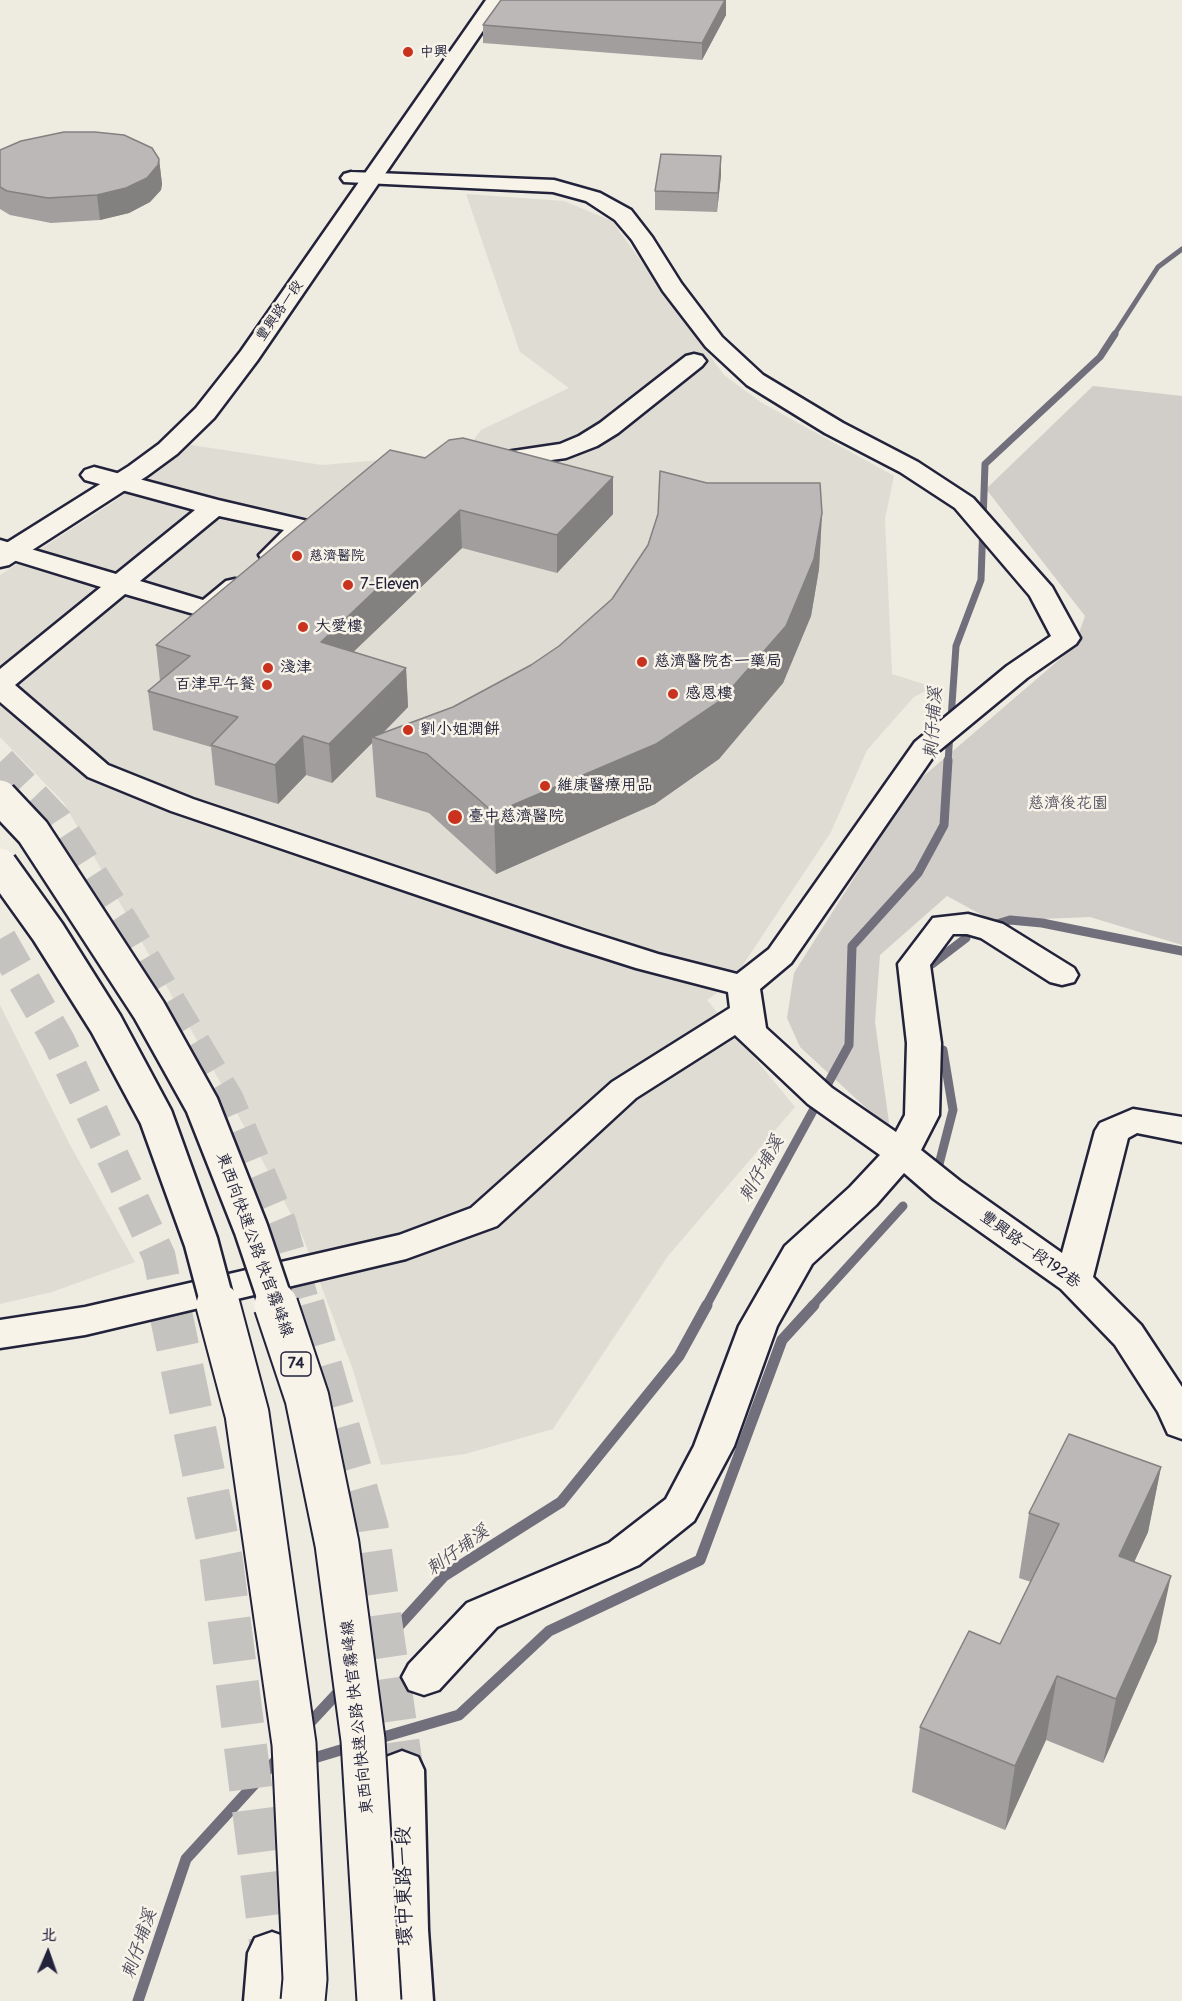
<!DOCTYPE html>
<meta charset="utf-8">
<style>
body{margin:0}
#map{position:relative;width:1182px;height:2001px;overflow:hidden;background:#eeebe1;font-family:Pangolin,"LXGW WenKai TC",sans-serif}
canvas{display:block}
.north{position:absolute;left:18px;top:1923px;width:60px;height:60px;-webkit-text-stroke:4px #f7f3e8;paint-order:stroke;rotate:2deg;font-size:16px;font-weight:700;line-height:24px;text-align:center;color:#22223b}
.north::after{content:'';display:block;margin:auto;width:21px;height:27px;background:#22223b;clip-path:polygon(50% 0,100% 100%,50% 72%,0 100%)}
</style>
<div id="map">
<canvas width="1182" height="2001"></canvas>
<div class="north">北</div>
</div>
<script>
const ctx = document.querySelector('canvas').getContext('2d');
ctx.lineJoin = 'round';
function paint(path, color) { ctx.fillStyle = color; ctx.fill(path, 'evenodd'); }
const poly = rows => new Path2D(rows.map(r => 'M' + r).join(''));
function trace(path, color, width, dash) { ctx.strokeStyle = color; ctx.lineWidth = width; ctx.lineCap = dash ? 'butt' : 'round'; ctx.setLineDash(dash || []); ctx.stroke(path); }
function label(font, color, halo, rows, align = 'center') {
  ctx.font = font + ' Pangolin,"LXGW WenKai TC",sans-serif'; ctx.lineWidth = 5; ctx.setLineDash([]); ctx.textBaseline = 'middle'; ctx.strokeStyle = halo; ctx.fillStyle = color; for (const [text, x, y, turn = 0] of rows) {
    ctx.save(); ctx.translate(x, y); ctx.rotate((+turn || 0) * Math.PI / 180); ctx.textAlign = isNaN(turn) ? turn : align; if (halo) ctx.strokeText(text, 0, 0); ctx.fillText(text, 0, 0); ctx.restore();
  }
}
const built = poly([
 [466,194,564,201,612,221,724,375,762,403,894,476,885,519,892,674,933,687,914,697,867,750,831,832,731,983,707,1000,795,1107,668,1256,553,1429,465,1454,381,1465,353,1370,302,1235,228,1096,64,803,0,737,0,575,112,503,185,444,322,465,464,453,481,430,569,388,520,352],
 [0,1005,69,1143,135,1262,52,1292,0,1304]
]);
const green = poly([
 [1093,386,1182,396,1182,945,1090,917,993,921,947,896,880,955,875,1022,890,1130,800,1047,787,1018,794,973,912,786,1074,647,1085,616,986,489]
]);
const streamFar3 = poly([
 [1114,335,1158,267,1182,249]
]);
const streamFar2 = poly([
 [948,762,956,646,981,580,985,464,1100,357,1115,334]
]);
const streamFar1 = poly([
 [990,926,1010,920,1042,923,1182,951],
 [932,964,966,938],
 [936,1176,953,1110,943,1050],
 [706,1306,849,1045,852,946,918,873,944,825,948,760],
 [812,1306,903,1206]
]);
const stream = poly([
 [365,1663,444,1576,561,1502,679,1356,707,1305],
 [304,1729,344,1686],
 [373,1740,459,1715,549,1631,700,1560,782,1340,814,1305],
 [304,1761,354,1746],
 [138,2001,186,1859,281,1755]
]);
const minorTunnelFar1 = poly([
 [0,762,56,821,123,924,227,1099,280,1223,304,1306],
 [0,939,59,1042,159,1256,169,1306]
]);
const minorTunnel = poly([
 [169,1305,221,1557,272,1953],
 [303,1305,367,1527,402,1770]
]);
const minor = poly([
 [351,172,554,180,600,193,631,210,652,237,681,283,722,337,763,375,843,423,918,462,973,498,1052,587,1080,638,1076,644,1027,678,935,754,791,963,760,989,766,1028,832,1088,896,1132,905,1115,907,1043,898,964,933,918,968,914,1003,924,1074,968,1078,975,1074,982,1062,985,1050,982,981,938,967,934,953,934,930,965,941,1043,939,1115,921,1150,960,1181,1062,1253,1095,1131,1100,1123,1133,1109,1182,1117,1182,1142,1137,1133,1128,1138,1093,1277,1141,1325,1182,1387,1182,1439,1168,1434,1158,1412,1115,1345,1061,1289,934,1199,904,1173,876,1205,812,1264,777,1326,734,1446,694,1521,639,1565,497,1627,439,1690,424,1695,409,1690,402,1677,409,1664,467,1603,609,1543,666,1499,694,1446,739,1326,785,1246,850,1187,880,1155,808,1104,735,1035,636,1098,497,1226,406,1259,85,1335,0,1348,0,1320,85,1307,399,1235,471,1208,612,1082,730,1008,728,992,636,968,564,945,171,811,88,777,0,702,0,669,101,587,0,556,0,540,116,574,195,510,85,480,81,475,85,470,94,467,218,500,312,522,316,527,312,532,281,561,272,563,263,561,259,555,284,530,219,516,140,581,203,600,226,581,235,579,244,581,248,587,244,593,218,616,208,618,125,594,15,685,108,765,193,799,586,931,658,954,737,974,769,949,915,742,1007,666,1051,636,1030,596,955,508,900,472,825,433,747,385,706,347,663,291,632,240,615,220,586,201,553,192,344,182,341,178,344,174,351,172],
 [694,354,702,356,706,361,702,366,618,433,597,446,566,458,486,469,477,467,474,462,477,457,486,455,560,444,579,436,600,423,686,356,694,354],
 [402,1751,418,1757,424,1770,428,1930,433,2001,385,2001,382,1930,380,1770,386,1757,402,1751],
 [272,1932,289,1938,296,1953,292,2001,244,2001,248,1953,255,1938,272,1932]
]);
const tertiary = poly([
 [486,0,504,0,257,361,214,418,177,454,147,476,9,565,0,567,0,547,129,466,159,444,196,408,241,351,486,0]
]);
const trunkBridgeFar1 = poly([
 [0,797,33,832,149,1010,202,1105,251,1229,277,1306],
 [0,865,48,932,106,1024,156,1117,201,1242,218,1306]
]);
const trunkBridge = poly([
 [218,1305,247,1414,294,1744,305,1979,303,2001],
 [276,1305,307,1398,337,1544,363,1740,379,2001]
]);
const wall = poly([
 [726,15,702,60,483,43,483,25],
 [0,150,159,159,162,184,161,190,150,202,129,213,100,220,51,223,10,215,0,209],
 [721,156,721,175,717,212,655,210,655,191],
 [425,458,613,514,557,573,462,548,353,652,406,668,408,707,382,734,453,707,822,513,819,569,811,616,783,683,719,759,655,804,496,874,429,813,376,797,372,743,332,783,306,775,278,804,215,785,211,747,153,730,148,691,160,681,156,645],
 [1161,1467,1148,1532,1134,1562,1157,1641,1103,1763,1046,1740,1005,1830,912,1792,920,1727,1000,1644,1031,1582,1019,1578,1029,1513]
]);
const shadedWall = poly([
 [725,0,726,0,726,15,702,60,702,43],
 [721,156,721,175,717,212,718,193],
 [159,159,162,184,161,190,150,202,129,213,100,220,97,195],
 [613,477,613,514,557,573,557,535],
 [460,510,462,548,323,681,321,642],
 [822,513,819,569,811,616,783,683,719,759,655,804,496,874,494,813],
 [406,668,408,707,377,739,372,737,372,743,332,783,329,744],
 [303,736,306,775,278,804,275,765],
 [1161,1467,1148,1532,1107,1621,1119,1556],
 [1171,1576,1157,1641,1103,1763,1116,1699],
 [1057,1676,1046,1740,1005,1830,1015,1766]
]);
const building = poly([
 [501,0,725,0,702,43,483,25,501,0],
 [64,132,95,132,124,135,152,148,159,159,158,165,147,178,126,188,97,195,48,198,7,191,0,187,0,150,21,141,64,132],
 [661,154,721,156,718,193,655,191,661,154],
 [463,438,613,477,557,535,460,510,321,642,406,668,329,744,303,736,275,765,211,745,238,717,148,691,190,656,156,645,390,450,425,458,449,440,463,438],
 [660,471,707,483,820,483,822,513,814,559,786,626,721,700,656,744,494,813,427,754,372,737,453,707,531,665,559,646,612,599,648,545,658,514,660,471],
 [1069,1434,1161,1467,1119,1556,1171,1576,1116,1699,1057,1676,1015,1766,920,1727,969,1631,1000,1644,1059,1524,1029,1513,1069,1434]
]);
const markers = [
 [408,52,6,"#c8321e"],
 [297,556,6,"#c8321e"],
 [348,585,6,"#c8321e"],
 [303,627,6,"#c8321e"],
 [642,662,6,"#c8321e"],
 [268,668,6,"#c8321e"],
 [267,685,6,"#c8321e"],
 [673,694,6,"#c8321e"],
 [408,730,6,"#c8321e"],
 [545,786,6,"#c8321e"],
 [455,817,8,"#c8321e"]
];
const farPoinames = [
 ["中興",420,52],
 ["慈濟醫院",309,556]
];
const farStreetnames = [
 ["豐興路一段",280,311,-55]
];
const shields = [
 [296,1364,30]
];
const shieldNames = [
 ["74",296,1364]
];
const poiNames = [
 ["7-Eleven",360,585],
 ["大愛樓",315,627],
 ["慈濟醫院杏一藥局",654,662],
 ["淺津",280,668],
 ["百津早午餐",255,685,"right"],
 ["感恩樓",685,694],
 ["劉小姐潤餅",420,730],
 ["維康醫療用品",557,786],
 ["臺中慈濟醫院",468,817]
];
const parkNames = [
 ["慈濟後花園",1068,804]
];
const streetNames = [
 ["東西向快速公路 快官霧峰線",254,1245,70],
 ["豐興路一段192巷",1030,1250,36],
 ["東西向快速公路 快官霧峰線",358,1717,-96]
];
const waterNames = [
 ["刺仔埔溪",934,723,-86],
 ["刺仔埔溪",762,1169,-61],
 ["刺仔埔溪",458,1551,-36],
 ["刺仔埔溪",140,1944,-71]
];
const nearStreetnames = [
 ["環中東路一段",405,1886,-91]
];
paint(built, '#dfdcd4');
paint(green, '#d1cdc9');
trace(streamFar3, '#716f7b', 5);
trace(streamFar2, '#716f7b', 7);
trace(streamFar1, '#716f7b', 9);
trace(stream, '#716f7b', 11);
trace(minorTunnelFar1, '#c5c3c0', 33, [33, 16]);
trace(minorTunnel, '#c5c3c0', 43, [43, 21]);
trace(minor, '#22223b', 5);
trace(tertiary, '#22223b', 5);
paint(minor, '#f7f3e8');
paint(tertiary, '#f7f3e8');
trace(trunkBridgeFar1, '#22223b', 38, []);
trace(trunkBridge, '#22223b', 47, []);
trace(trunkBridgeFar1, '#f7f3e8', 33);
trace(trunkBridge, '#f7f3e8', 43);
paint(wall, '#a19e9d');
paint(shadedWall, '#838180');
paint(building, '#bbb8b7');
trace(building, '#838180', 1.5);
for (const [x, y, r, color] of markers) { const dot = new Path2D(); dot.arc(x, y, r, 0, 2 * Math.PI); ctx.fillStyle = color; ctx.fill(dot); trace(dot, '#f7f3e8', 2); }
label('14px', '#22223b', '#f7f3e8', farPoinames, 'left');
label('14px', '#22223b', '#f7f3e8', farStreetnames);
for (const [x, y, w] of shields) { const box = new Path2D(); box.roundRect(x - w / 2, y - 12, w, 24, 4.5); ctx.fillStyle = '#f7f3e8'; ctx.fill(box); trace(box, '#22223b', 1.5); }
label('bold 15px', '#22223b', null, shieldNames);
label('16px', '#22223b', '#f7f3e8', poiNames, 'left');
label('16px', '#575566', '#f7f3e8', parkNames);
label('16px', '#22223b', '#f7f3e8', streetNames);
label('italic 18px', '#504f60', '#f7f3e8', waterNames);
label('20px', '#22223b', '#f7f3e8', nearStreetnames);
</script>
